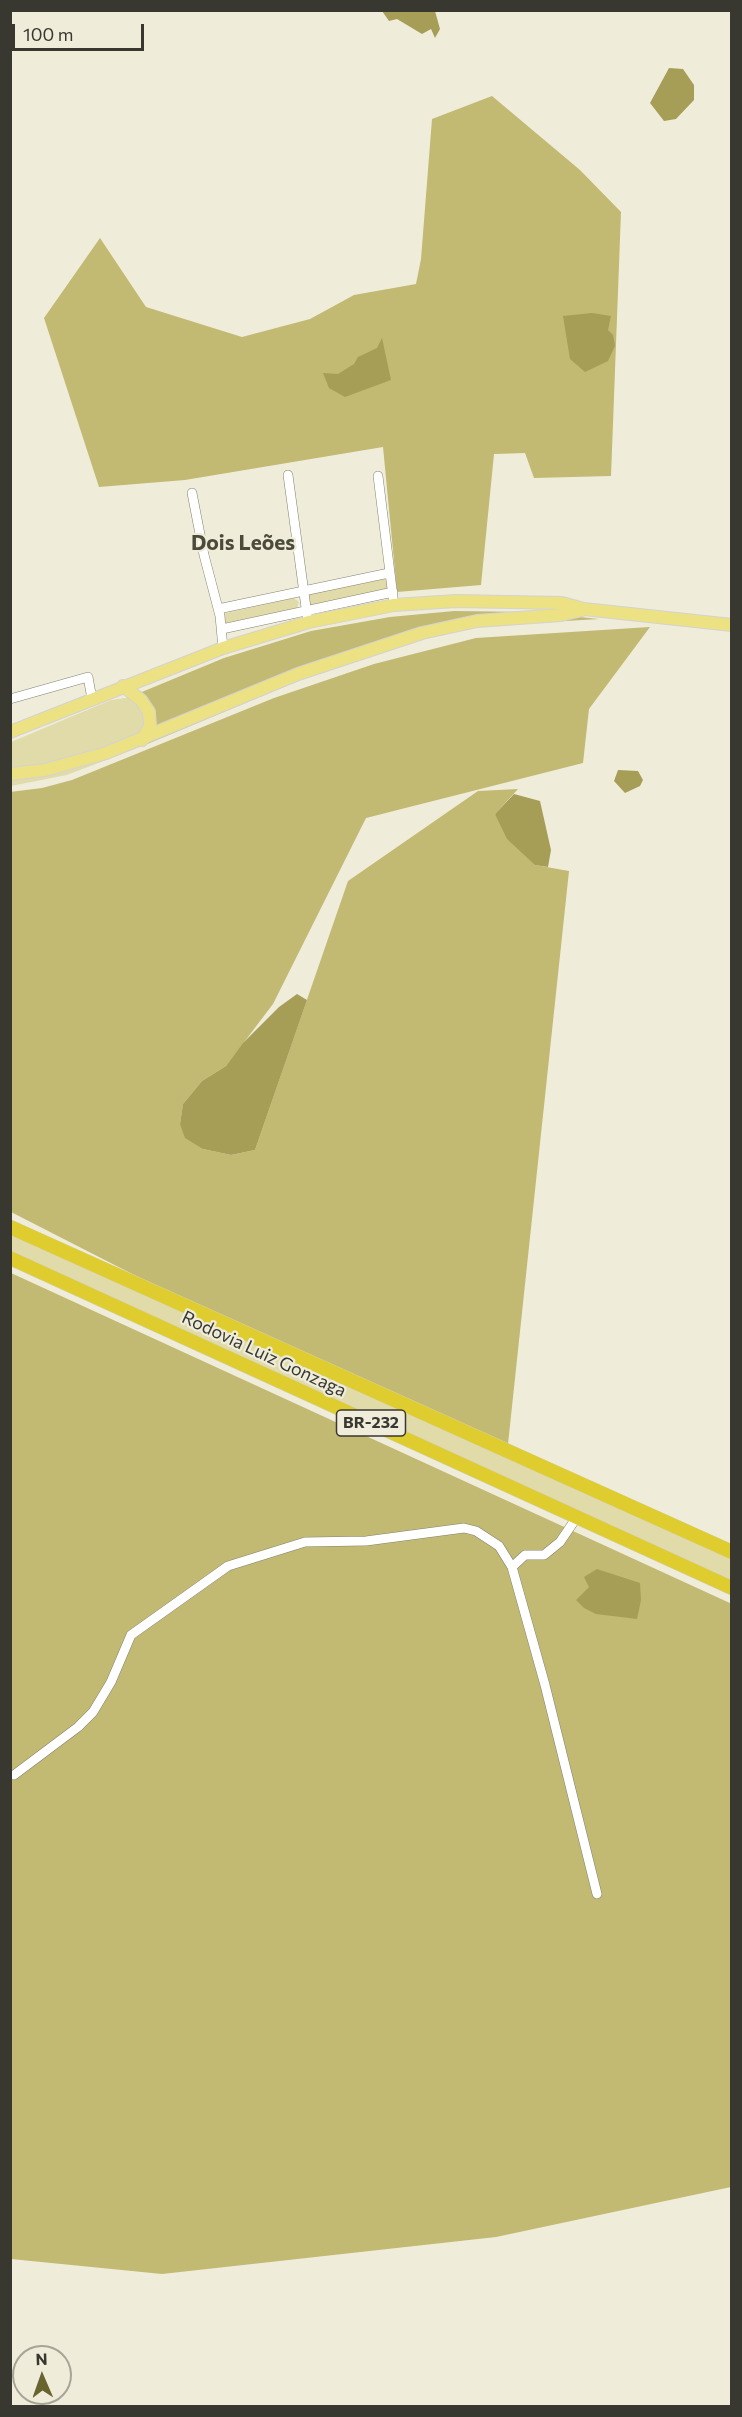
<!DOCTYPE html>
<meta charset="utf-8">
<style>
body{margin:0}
#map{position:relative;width:742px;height:2417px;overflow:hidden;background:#efedda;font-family:Commissioner,sans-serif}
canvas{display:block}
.frame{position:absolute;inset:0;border:12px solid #383730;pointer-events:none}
.north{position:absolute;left:12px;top:2345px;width:60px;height:60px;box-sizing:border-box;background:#efedda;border:2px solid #a6a496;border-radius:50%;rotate:358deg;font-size:16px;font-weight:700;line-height:24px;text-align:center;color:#383730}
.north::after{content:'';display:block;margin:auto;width:21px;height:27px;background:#696330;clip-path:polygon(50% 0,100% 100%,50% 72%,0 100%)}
.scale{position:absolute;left:12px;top:24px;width:132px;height:27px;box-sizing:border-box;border:3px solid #383730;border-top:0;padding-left:8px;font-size:18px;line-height:21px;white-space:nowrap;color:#383730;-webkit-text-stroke:4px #efedda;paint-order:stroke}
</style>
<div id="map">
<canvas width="742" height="2417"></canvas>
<div class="frame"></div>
<div class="north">N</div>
<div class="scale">100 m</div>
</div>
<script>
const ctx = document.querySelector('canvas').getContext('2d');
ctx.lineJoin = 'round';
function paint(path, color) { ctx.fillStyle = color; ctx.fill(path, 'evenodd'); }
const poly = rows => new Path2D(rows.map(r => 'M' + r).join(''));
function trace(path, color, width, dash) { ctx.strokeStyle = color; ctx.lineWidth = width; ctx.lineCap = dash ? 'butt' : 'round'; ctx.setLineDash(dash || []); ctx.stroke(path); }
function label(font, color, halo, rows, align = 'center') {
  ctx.font = font + ' Commissioner,sans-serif'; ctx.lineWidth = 4.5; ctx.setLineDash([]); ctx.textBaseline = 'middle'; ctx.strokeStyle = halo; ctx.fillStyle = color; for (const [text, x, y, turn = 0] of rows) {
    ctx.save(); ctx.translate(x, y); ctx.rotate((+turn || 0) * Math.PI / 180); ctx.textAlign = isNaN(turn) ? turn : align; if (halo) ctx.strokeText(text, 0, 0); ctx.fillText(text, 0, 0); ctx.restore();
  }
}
const green = poly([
 [385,579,388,581,388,591,311,606,308,602,308,594],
 [294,598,299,602,297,608,226,623,224,616,226,613],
 [132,697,149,716,145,745,67,775,11,786,11,742,111,700],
 [11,1227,731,1555,731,1583,11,1258]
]);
const forest = poly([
 [492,96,580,170,621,212,611,476,534,478,525,453,494,454,481,585,397,592,383,447,185,480,99,487,44,318,100,238,146,307,242,337,310,319,354,295,416,284,421,259,432,119],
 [454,611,531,612,599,619,465,627,360,655,145,745,152,727,137,694,224,658,311,631,390,617],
 [650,627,589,709,583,763,366,818,273,1004,226,1066,202,1081,183,1104,180,1124,203,1149,231,1155,255,1150,348,881,478,791,518,789,495,814,535,865,569,871,508,1444,140,1278,11,1212,10,792,42,788,72,780,274,698,374,664,476,638],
 [11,1273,732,1604,731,2187,496,2237,162,2274,11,2259]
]);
const water = poly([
 [382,11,435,11,440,29,435,38,431,29,422,34,397,19,389,21],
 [669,68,683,69,694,85,694,100,676,119,664,121,650,103],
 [592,313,611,316,608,330,613,335,615,346,608,361,585,372,570,359,563,316],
 [382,338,391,380,345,397,329,388,323,373,338,374,354,364,358,357,377,348],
 [618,770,638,771,643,780,640,786,625,793,614,781],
 [514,794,540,801,551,850,548,867,535,865,507,839,495,814],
 [297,994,307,1000,255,1150,231,1155,203,1149,185,1138,180,1124,183,1104,202,1081,226,1066,243,1043,279,1007],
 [597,1569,640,1583,641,1600,637,1619,596,1614,584,1608,576,1600,589,1587,584,1577]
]);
const minor = poly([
 [288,475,307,615],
 [378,476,393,597],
 [192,493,204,555,220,616,223,648],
 [218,609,389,573],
 [222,629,393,592],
 [10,699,88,677,92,699],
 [512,1567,525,1555,544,1555,560,1542,577,1517],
 [14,1775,78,1727,93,1712,111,1682,131,1635,228,1566,305,1542,366,1541,464,1528,476,1531,499,1546,512,1567,545,1685,597,1894]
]);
const major = poly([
 [123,686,141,700,149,712,150,726,142,740],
 [10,732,223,648,309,622,394,605,456,601,562,603,584,609,732,625],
 [10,774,45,770,106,753,298,674,422,633,477,621,561,615,582,610]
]);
const highway = poly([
 [10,1227,732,1552],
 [10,1258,732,1588]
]);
const shields = [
 [371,1423,69]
];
const shieldNames = [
 ["BR-232",371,1423]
];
const streetNames = [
 ["Rodovia Luiz Gonzaga",264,1354,25]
];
const quarterNames = [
 ["Dois Leões",243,543]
];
paint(green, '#e1dba9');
paint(forest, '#c2b972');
paint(water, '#a69d57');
trace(minor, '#848371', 10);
trace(major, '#d3d3d1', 14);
trace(highway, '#d3d3d1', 15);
trace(minor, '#fff', 9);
trace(major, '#ece183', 12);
trace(highway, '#dfcd30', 14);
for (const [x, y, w] of shields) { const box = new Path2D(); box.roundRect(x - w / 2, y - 13, w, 26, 4.5); ctx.fillStyle = '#efedda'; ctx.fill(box); trace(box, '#383730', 1.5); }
label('bold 16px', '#383730', null, shieldNames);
label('18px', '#383730', '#efedda', streetNames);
label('bold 21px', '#4c4a3a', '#efedda', quarterNames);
</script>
